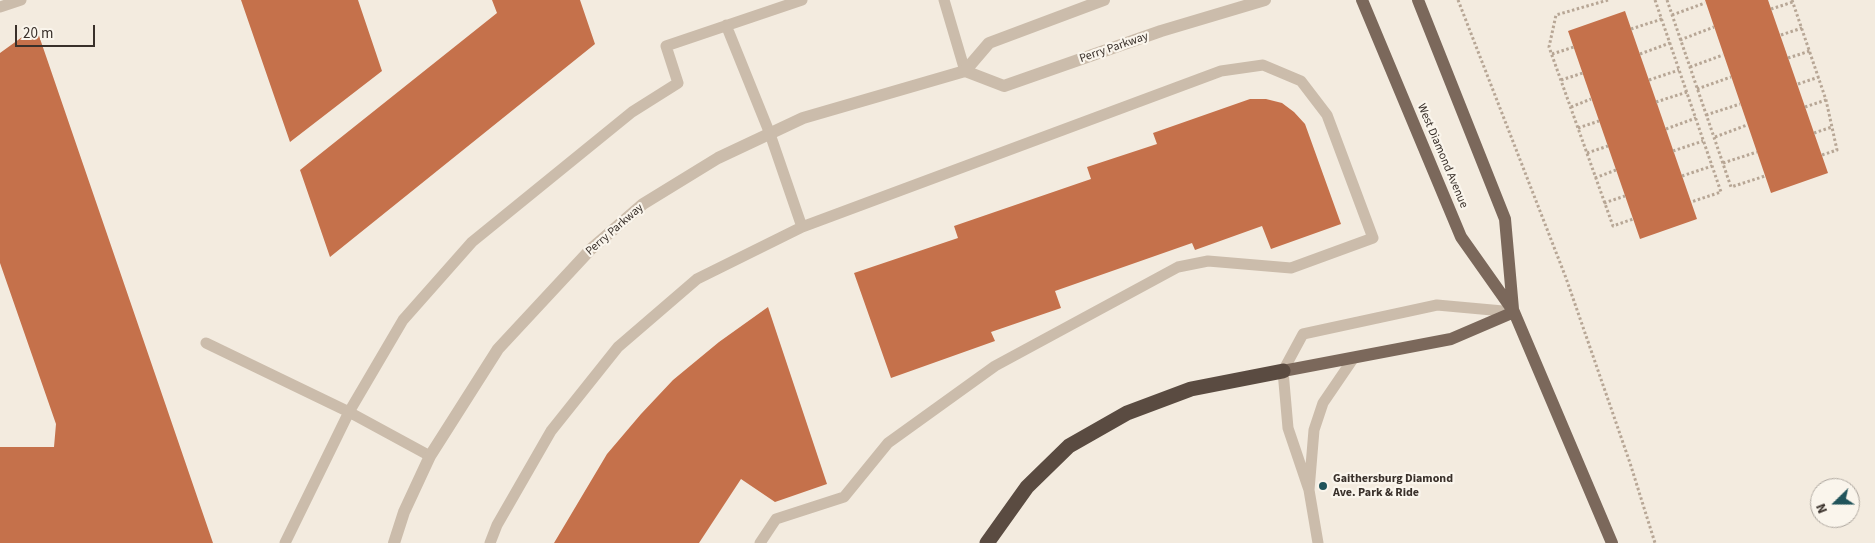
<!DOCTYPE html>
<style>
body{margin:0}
#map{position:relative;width:1875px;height:543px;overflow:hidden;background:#f3ebdf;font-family:"Source Sans 3",sans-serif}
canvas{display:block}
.north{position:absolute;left:1810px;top:478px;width:50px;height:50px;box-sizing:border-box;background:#faf5ec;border:1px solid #ada69e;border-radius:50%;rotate:248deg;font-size:14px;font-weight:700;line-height:20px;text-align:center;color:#39302a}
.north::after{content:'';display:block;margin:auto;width:18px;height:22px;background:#20535a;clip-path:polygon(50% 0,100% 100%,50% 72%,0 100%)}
.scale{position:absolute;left:15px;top:25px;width:80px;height:22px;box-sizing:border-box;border:2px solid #39302a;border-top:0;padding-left:6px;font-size:15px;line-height:18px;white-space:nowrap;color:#39302a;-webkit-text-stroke:4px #faf5ec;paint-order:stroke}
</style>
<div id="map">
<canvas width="1875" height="543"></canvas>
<div class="north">N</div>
<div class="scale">20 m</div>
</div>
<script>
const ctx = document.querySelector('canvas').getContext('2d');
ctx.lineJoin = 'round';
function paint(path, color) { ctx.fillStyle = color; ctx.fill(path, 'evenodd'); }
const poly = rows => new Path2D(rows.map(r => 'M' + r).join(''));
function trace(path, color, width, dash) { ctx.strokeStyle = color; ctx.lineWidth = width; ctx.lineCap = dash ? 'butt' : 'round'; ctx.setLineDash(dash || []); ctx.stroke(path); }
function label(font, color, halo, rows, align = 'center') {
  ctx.font = font + ' "Source Sans 3",sans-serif'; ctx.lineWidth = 4.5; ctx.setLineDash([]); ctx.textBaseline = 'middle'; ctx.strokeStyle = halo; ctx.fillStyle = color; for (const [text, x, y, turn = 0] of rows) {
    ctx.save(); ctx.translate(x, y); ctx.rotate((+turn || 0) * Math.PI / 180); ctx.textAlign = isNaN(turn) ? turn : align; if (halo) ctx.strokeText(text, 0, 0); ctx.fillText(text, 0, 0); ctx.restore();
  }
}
const building = poly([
 [241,0,358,0,382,71,290,142],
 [492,0,580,0,595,44,330,257,300,170,497,13],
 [1705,0,1768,0,1828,173,1771,193],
 [1625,11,1697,219,1640,239,1568,31],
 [36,27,213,543,0,543,0,447,54,447,56,424,0,263,0,53],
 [1250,99,1266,99,1282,103,1294,112,1305,124,1341,224,1271,249,1262,226,1195,250,1192,243,1055,291,1061,308,991,332,995,341,891,378,854,273,958,238,954,226,1091,179,1087,167,1157,144,1153,133],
 [768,307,827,484,775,502,741,479,699,543,554,543,607,454,641,414,673,380,719,342]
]);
const path = poly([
 [1458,0,1566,278,1630,463,1655,543],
 [1608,0,1556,15,1549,47,1613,226,1633,219],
 [1655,0,1721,192,1691,202],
 [1667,0,1731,187,1765,176],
 [1792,0,1826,100,1837,150,1822,155],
 [1771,9,1793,2],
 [1672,15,1705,3],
 [1631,29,1662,19],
 [1781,35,1802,28],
 [1680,40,1714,27],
 [1552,54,1574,47],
 [1640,54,1670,43],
 [1788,58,1810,51],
 [1690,67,1723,55],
 [1561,80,1583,73],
 [1649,80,1679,70],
 [1798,84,1819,77],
 [1697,89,1731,77],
 [1656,102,1687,92],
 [1571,107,1591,99],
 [1805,107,1826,100],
 [1706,115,1740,104],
 [1578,128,1599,121],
 [1666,129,1696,118],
 [1814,133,1832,127],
 [1715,137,1747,125],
 [1673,151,1703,141],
 [1587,153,1608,146],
 [1723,163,1757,152],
 [1682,176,1712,166],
 [1595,178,1616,170],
 [1604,203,1625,196]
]);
const service = poly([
 [944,0,965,71],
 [0,7,21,0],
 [726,25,770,134,802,227],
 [206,343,349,412,430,456],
 [1309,490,1288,428,1283,371,1303,334,1437,305,1514,312],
 [285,543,349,412,403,320,472,242,632,112,678,83,666,46,802,0],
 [490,543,497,525,551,431,618,347,697,279,802,227,1221,71,1263,65,1301,81,1327,115,1373,238,1291,268,1208,261,1178,267,995,366,888,443,844,497,776,519,760,543],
 [1318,543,1309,490,1314,430,1323,403,1353,359]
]);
const tertiary = poly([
 [965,71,1004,86,1161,31,1265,0],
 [394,543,404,512,430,456,498,349,591,249,643,204,718,158,803,118,965,71,989,43,1104,0]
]);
const primary = poly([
 [1362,0,1461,237,1514,312,1612,543],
 [1418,0,1505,219,1513,309],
 [1283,371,1451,339,1514,312]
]);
const motorway = poly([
 [987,543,1027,487,1069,446,1127,413,1191,389,1283,371]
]);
const markers = [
 [1323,486,5,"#20535a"]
];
const streetNames = [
 ["Perry Parkway",1114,48,-19],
 ["West Diamond Avenue",1442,156,67],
 ["Perry Parkway",615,230,-41]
];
const poiNames = [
 ["Gaithersburg Diamond",1333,479],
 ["Ave. Park & Ride",1333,493]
];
paint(building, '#c5714b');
trace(path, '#b7a695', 3, [2.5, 2.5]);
trace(service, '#cbbcab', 11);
trace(tertiary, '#cbbcab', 12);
trace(primary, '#7b685b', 12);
trace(motorway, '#5a4b41', 15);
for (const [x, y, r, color] of markers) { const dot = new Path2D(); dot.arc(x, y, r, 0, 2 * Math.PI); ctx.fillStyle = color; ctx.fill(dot); trace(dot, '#faf5ec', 2); }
label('12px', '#39302a', '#faf5ec', streetNames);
label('bold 12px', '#39302a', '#faf5ec', poiNames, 'left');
</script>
